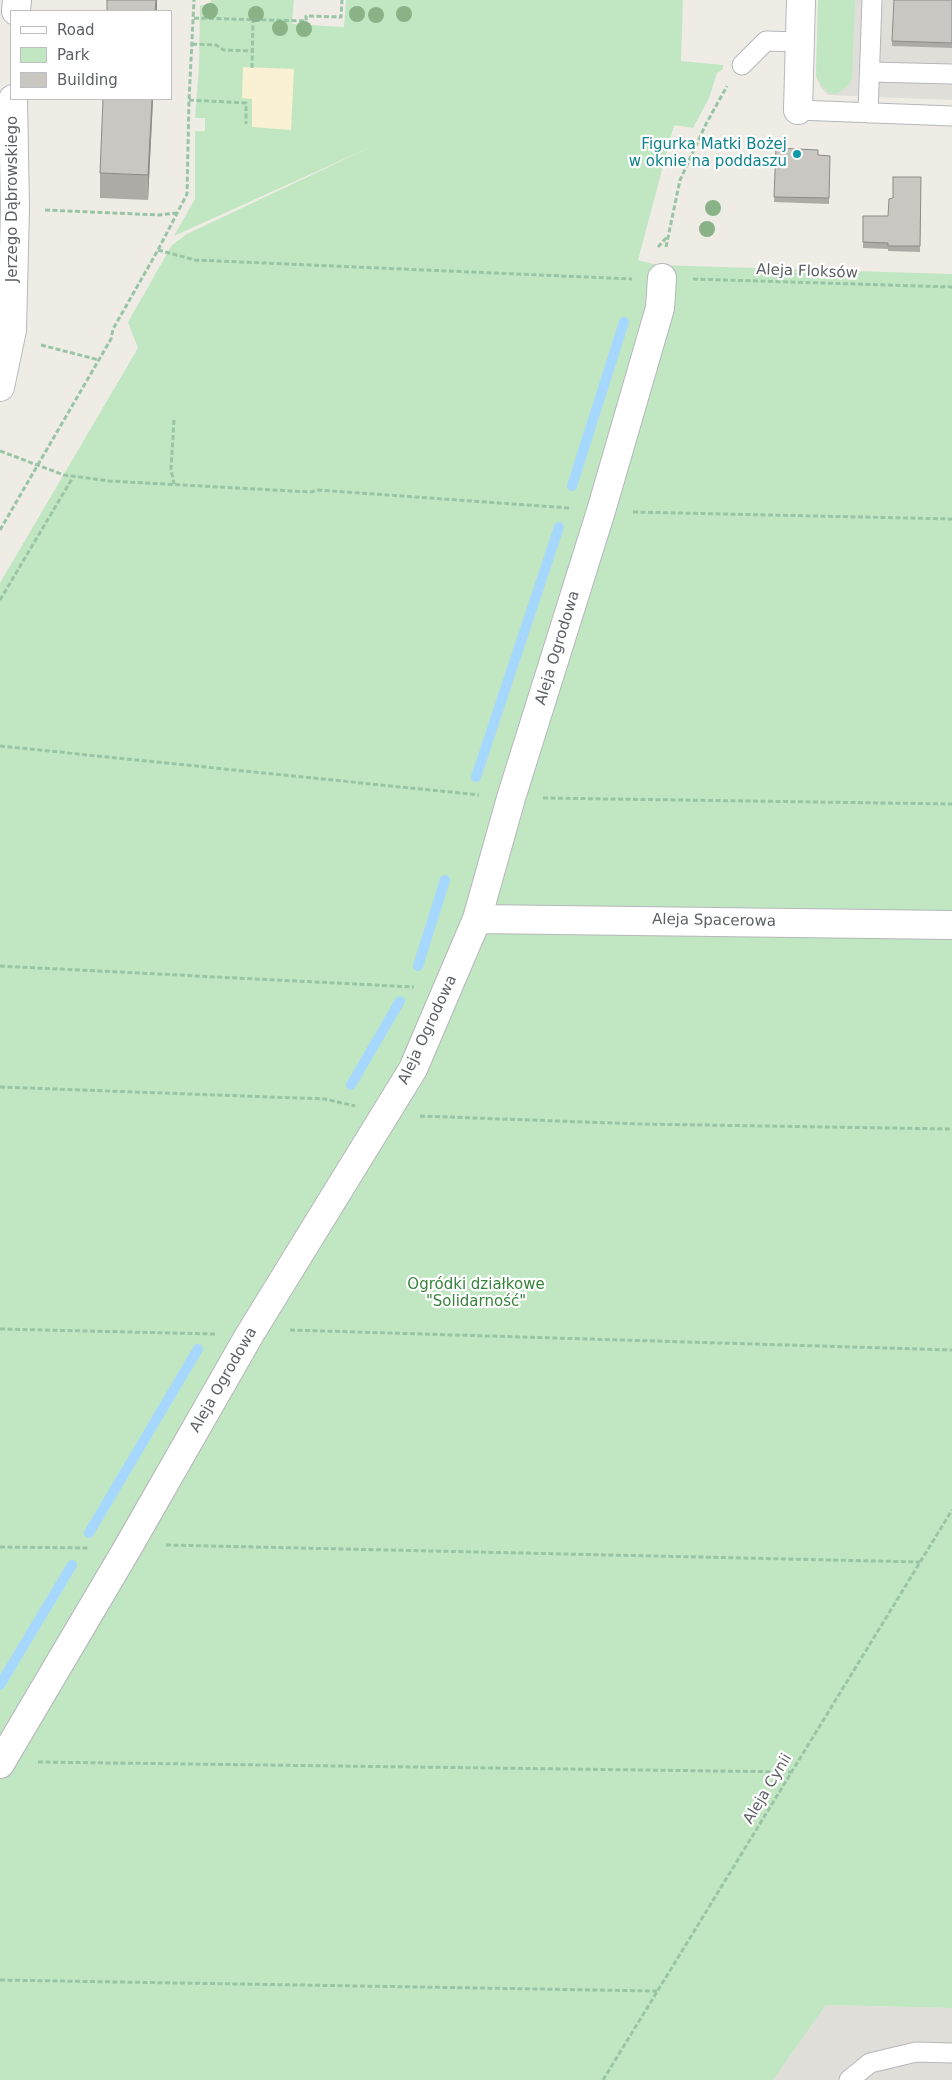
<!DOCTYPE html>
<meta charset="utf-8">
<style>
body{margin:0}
#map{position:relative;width:952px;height:2080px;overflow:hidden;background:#efece5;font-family:"DejaVu Sans",sans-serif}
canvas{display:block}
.legend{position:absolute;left:10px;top:10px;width:162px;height:90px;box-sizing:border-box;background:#fff;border:1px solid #bebfc1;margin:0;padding:6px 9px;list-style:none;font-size:15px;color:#5c6065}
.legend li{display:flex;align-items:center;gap:10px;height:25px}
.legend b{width:25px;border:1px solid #bebfc1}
</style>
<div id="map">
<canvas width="952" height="2080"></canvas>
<ul class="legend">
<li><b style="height:6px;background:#fff"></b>Road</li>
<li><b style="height:14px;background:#c1e6c2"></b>Park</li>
<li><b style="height:14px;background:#cac7c2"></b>Building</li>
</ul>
</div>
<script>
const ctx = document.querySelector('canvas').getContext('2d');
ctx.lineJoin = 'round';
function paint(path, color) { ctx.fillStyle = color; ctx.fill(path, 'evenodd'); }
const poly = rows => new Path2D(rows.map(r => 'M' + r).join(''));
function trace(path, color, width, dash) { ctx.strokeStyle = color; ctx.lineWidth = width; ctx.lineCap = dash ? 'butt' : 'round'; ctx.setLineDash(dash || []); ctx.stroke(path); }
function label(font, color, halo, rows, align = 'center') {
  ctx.font = font + ' "DejaVu Sans",sans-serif'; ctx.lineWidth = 4.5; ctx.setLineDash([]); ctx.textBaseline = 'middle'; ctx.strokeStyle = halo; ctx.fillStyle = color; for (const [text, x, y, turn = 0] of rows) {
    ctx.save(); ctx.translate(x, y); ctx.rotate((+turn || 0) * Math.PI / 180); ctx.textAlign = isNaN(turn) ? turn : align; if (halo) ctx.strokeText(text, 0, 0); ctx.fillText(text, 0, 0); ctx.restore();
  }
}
const industrial = poly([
 [818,0,952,0,952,100,828,95,821,88,816,77],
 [826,2005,952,2008,952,2080,773,2080]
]);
const green = poly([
 [211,0,294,0,292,24,344,27,346,0,683,0,681,61,723,65,723,69,717,73,709,98,693,128,674,125,638,260,657,265,952,274,952,2008,826,2005,773,2080,0,2080,0,583,138,348,128,322,172,245,187,234,375,145,174,236,195,199,195,131,205,131,205,118,195,118,199,66,200,6,210,3],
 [818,0,855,0,852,78,849,85,837,94,829,93,822,86,816,76]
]);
const sand = poly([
 [243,67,294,69,291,130,252,127,252,99,242,98]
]);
const stream = poly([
 [572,486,624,322],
 [476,777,559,527],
 [418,966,445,880],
 [351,1085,400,1001],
 [89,1533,198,1349],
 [0,1685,72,1565]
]);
const path = poly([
 [194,18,306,21,306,16,341,17,342,0],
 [192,44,216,45,224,50,252,51],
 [252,68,253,20],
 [189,100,246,103,246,124],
 [45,210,159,215,176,213],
 [658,247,667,237],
 [666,247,680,180,706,124,727,86],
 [158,250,195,260,632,279],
 [693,279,952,287],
 [41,345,99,360],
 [174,420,171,469,174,484],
 [0,451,64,475,109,481,311,492,318,490,569,508],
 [633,512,952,519],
 [0,530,111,339,113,329,158,250,187,194,189,100,194,0],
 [0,600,73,477],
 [0,746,479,795],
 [543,798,952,804],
 [0,966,414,987],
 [0,1087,325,1099,355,1106],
 [420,1116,640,1124,952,1129],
 [0,1329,215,1334],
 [290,1330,952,1350],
 [166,1545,920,1562],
 [0,1547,90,1548],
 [38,1762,792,1772],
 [0,1980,657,1991],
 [603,2080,952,1510]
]);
const lane = poly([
 [742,65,766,41,798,42],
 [870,72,952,74],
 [798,110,952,116],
 [868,113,872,0],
 [849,2080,870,2063,916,2052,952,2053]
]);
const street = poly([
 [16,11,17,0],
 [798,110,801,0],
 [0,387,12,330,15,208,13,99],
 [477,919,952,925],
 [0,1764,127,1549,250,1334,413,1069,477,919,511,798,601,511,660,308,662,278]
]);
const trees = [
 [210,11],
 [256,14],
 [357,14],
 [404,14],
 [376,15],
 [280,28],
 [304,29],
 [713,208],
 [707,229]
];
const wall = poly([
 [952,0,952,48,892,46,892,41],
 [153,99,148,200,100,198,100,173],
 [776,148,818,155,830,156,829,204,774,202],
 [921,177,920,252,888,251,888,249,863,248,863,216,888,216,893,198]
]);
const shadedWall = poly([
 [156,0,157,0,157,11,155,11],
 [152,99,153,99,148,200,148,175]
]);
const building = poly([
 [107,0,156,0,155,11,107,11,107,0],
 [894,0,952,0,952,43,892,41,894,0],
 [103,99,152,99,148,175,100,173,103,99],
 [776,148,818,150,818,155,830,156,829,198,774,197,776,148],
 [893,177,921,177,920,246,888,246,888,243,863,242,863,216,888,216,889,199,893,198,893,177]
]);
const markers = [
 [797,154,5,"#0f9aa8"]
];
const cultureNames = [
 ["Figurka Matki Bożej",787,145],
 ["w oknie na poddaszu",787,162]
];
const streetNames = [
 ["Jerzego Dąbrowskiego",13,199,-90],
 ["Aleja Floksów",807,272,2],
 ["Aleja Ogrodowa",558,648,-73],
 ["Aleja Spacerowa",714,921,1],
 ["Aleja Ogrodowa",428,1030,-65],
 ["Aleja Ogrodowa",224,1380,-60],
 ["Aleja Cynii",768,1789,-59]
];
const parkNames = [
 ["Ogródki działkowe",476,1285],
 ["\"Solidarność\"",476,1302]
];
paint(industrial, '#e0ded9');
paint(green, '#c1e6c2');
paint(sand, '#faf1d4');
trace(stream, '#a6d7fe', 10);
trace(lane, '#b5b7bb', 21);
trace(street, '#b5b7bb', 30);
trace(path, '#99c5a6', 3, [5, 2.5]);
trace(lane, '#fff', 19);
trace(street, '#fff', 28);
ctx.fillStyle = '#89b287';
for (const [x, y] of trees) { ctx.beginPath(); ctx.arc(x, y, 8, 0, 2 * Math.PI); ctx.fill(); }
paint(wall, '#aeaba7');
paint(shadedWall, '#8d8b88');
paint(building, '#cac7c2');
trace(building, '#8d8b88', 1);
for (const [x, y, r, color] of markers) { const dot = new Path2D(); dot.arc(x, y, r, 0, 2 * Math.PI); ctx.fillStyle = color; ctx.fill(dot); trace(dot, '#fff', 2); }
label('15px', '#0d838f', '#fff', cultureNames, 'right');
label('15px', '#5c6065', '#fff', streetNames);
label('15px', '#36833a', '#fff', parkNames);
</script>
